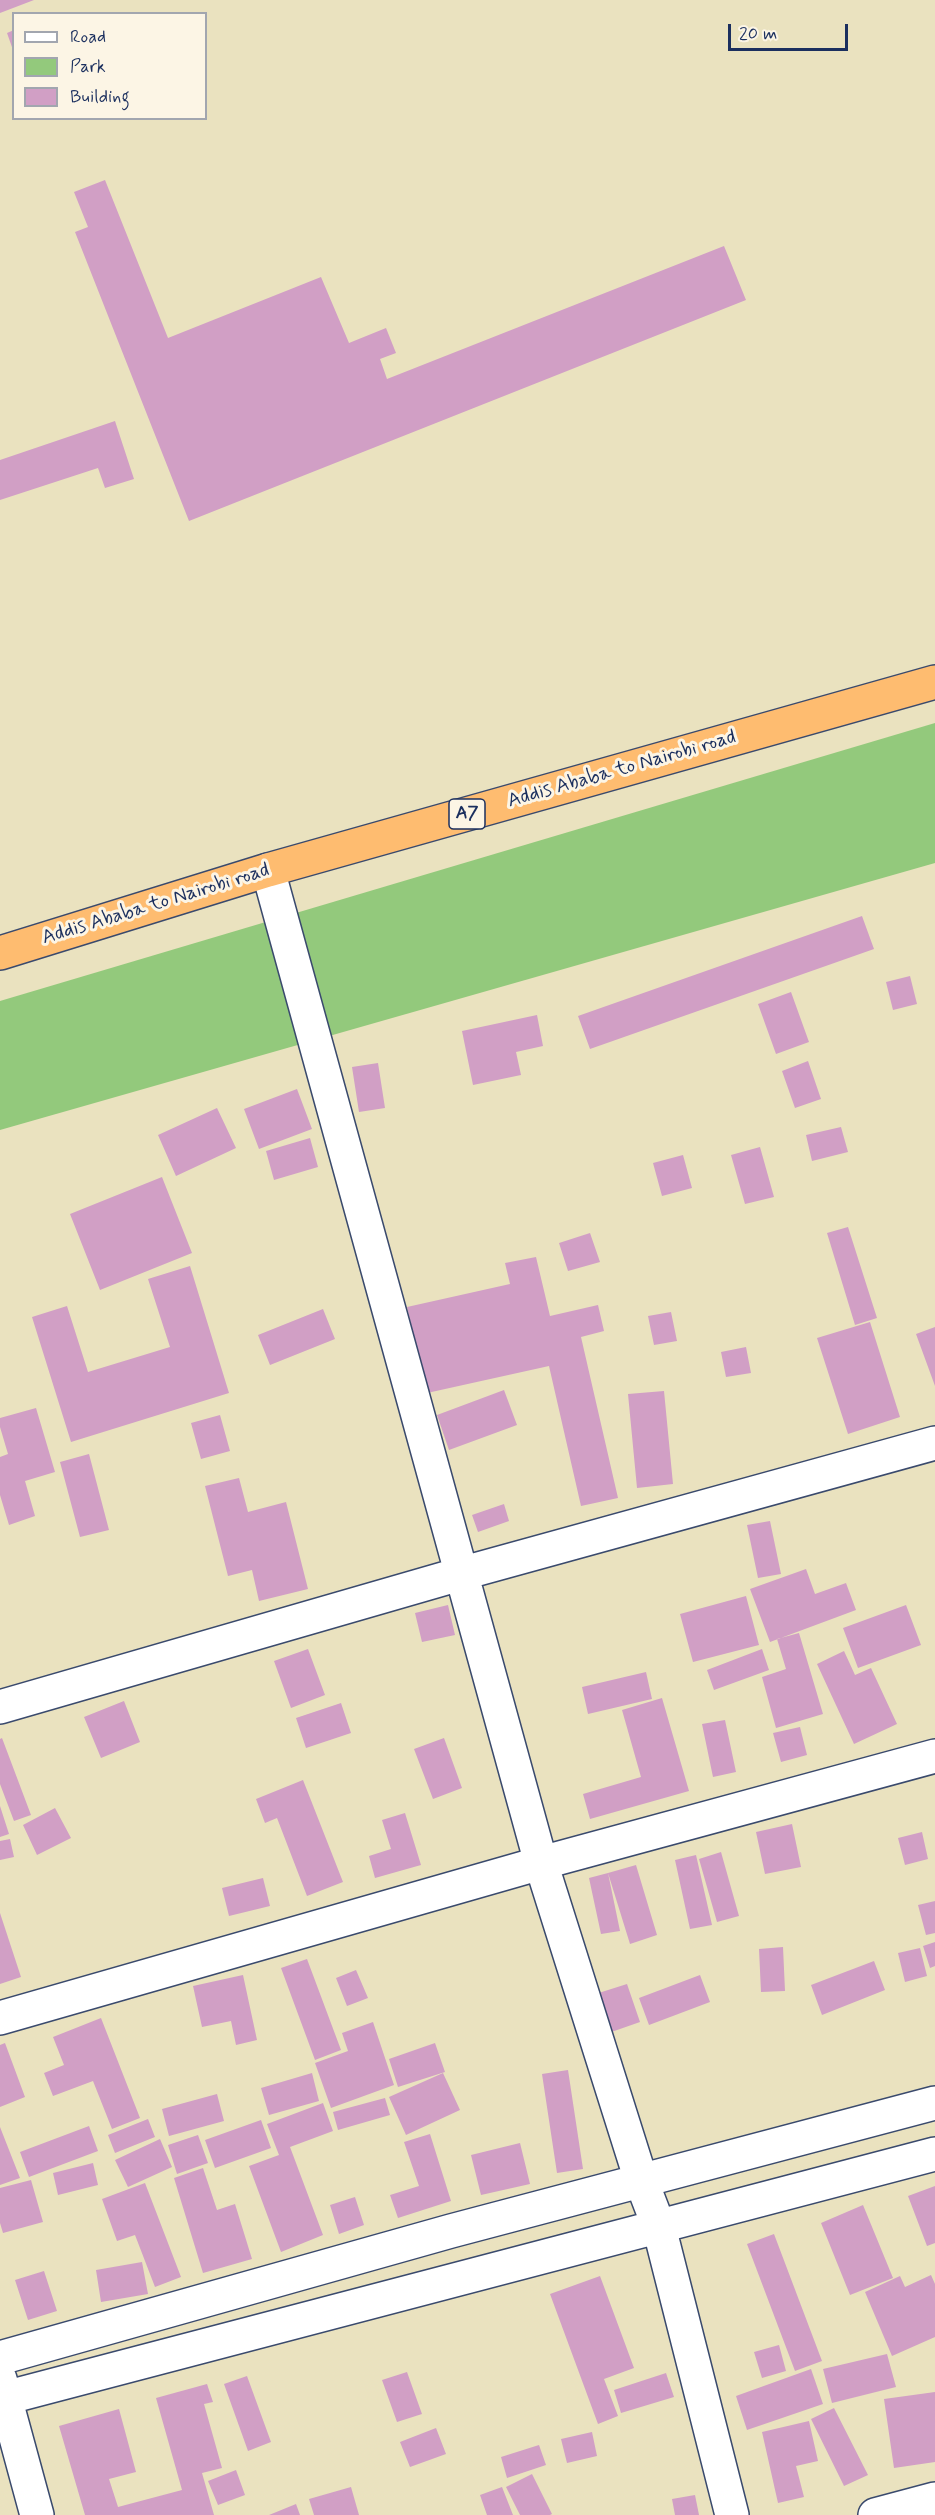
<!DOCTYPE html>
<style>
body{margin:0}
#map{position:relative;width:935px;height:2515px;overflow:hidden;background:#eae2bf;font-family:Mynerve,sans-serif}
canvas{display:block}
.legend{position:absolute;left:12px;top:12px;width:195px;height:108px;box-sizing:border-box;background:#fcf5e5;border:2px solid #a2a6af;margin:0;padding:8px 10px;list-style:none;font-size:18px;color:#1b2f5e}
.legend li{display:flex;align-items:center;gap:12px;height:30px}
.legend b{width:30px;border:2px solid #a2a6af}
.scale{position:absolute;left:728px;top:24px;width:120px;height:27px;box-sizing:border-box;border:3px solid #1b2f5e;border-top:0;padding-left:8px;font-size:18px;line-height:21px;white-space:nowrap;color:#1b2f5e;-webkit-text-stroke:4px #fcf5e5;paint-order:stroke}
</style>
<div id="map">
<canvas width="935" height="2515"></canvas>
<ul class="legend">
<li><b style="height:8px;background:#fff"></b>Road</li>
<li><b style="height:16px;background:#93c97c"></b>Park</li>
<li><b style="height:16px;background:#d19fc5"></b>Building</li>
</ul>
<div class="scale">20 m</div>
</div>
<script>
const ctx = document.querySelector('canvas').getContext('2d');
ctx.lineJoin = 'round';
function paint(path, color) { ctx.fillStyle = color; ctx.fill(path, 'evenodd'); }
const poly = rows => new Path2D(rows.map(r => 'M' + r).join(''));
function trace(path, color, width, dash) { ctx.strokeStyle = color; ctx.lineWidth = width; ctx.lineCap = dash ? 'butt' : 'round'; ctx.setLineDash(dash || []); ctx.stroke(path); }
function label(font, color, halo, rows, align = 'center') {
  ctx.font = font + ' Mynerve,sans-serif'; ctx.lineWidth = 6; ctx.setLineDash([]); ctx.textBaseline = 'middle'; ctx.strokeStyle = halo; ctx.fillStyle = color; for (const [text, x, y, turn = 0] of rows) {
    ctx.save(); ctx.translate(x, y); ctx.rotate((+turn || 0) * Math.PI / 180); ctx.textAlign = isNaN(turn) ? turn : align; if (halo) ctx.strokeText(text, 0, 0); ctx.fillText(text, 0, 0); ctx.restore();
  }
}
const green = poly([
 [935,723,935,863,0,1130,0,1001]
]);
const building = poly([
 [0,0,34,0,0,13],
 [14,30,14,50,13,50,7,33],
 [105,180,168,338,321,277,349,343,386,328,396,353,380,359,387,379,724,246,746,300,189,521,75,232,88,227,74,192],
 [115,421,134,479,105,488,98,468,0,500,0,460],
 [862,916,874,949,590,1049,578,1016],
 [910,976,917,1004,893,1010,886,982],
 [791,992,809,1042,776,1054,758,1004],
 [537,1015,543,1046,516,1052,521,1075,473,1085,462,1031],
 [808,1061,821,1099,795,1108,782,1071],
 [378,1063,385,1108,359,1112,352,1067],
 [297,1089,312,1129,259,1149,244,1109],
 [217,1108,236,1148,176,1176,158,1135],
 [841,1127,848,1152,812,1161,806,1135],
 [310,1138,318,1167,274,1180,266,1151],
 [760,1147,774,1197,745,1204,731,1155],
 [683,1155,692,1188,662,1196,653,1163],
 [162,1177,192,1253,100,1290,70,1214],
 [848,1227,877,1318,855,1325,827,1233],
 [590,1233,600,1262,568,1271,559,1243],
 [536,1257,550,1316,598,1305,604,1331,581,1337,618,1498,581,1506,549,1366,427,1393,407,1307,510,1284,505,1263],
 [190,1266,229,1393,71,1442,32,1317,67,1306,88,1372,170,1347,148,1279],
 [323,1309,335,1339,270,1365,258,1335],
 [671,1312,677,1341,654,1345,648,1316],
 [870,1322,900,1417,848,1434,817,1338],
 [935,1327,935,1386,916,1334],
 [746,1347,751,1373,726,1377,721,1352],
 [504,1390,517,1425,449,1450,437,1415],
 [664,1391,673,1484,637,1488,628,1394],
 [36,1408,55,1472,25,1481,35,1516,9,1525,0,1495,0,1457,8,1454,0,1427,0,1418],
 [220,1415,230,1451,201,1459,191,1423],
 [89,1454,109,1530,80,1537,60,1462],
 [239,1478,248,1512,286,1502,308,1589,259,1601,252,1570,228,1576,205,1486],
 [504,1504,509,1521,478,1532,472,1515],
 [770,1521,781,1574,758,1578,747,1525],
 [806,1569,815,1594,846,1583,856,1610,770,1642,750,1589],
 [746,1596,759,1645,693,1662,680,1614],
 [448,1605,455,1635,422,1642,415,1613],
 [906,1605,921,1645,858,1668,843,1628],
 [799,1633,823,1714,776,1728,762,1677,786,1669,777,1639],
 [308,1649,325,1695,291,1708,274,1661],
 [762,1649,769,1670,714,1690,707,1670],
 [844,1651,855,1675,871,1668,897,1724,854,1744,817,1664],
 [646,1672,652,1699,588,1714,582,1687],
 [662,1698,689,1791,590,1819,583,1794,641,1777,622,1710],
 [124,1701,140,1742,101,1758,84,1717],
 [341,1703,351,1733,306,1748,296,1718],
 [725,1720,736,1772,713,1777,702,1724],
 [800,1727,807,1755,781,1762,773,1733],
 [2,1738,31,1815,14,1821,0,1784,0,1739],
 [444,1738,462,1788,433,1799,414,1749],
 [303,1780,343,1882,307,1896,277,1818,265,1823,256,1799],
 [0,1806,9,1834,0,1837],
 [55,1808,71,1838,37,1855,23,1825],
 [405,1813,421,1865,375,1878,369,1856,391,1849,382,1820],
 [792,1824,801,1867,765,1874,756,1832],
 [922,1832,928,1859,905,1865,898,1838],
 [10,1839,14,1857,0,1860,0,1841],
 [721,1852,739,1916,717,1922,699,1859],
 [696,1855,712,1925,690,1929,675,1860],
 [636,1865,657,1935,630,1944,608,1873],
 [608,1873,620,1931,601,1934,589,1878],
 [263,1878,270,1906,229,1916,222,1888],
 [935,1901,935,1933,926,1935,918,1905],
 [0,1913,21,1977,0,1984],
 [935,1942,935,1966,930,1968,923,1946],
 [783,1947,785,1991,761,1992,759,1949],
 [920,1948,927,1976,905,1982,898,1953],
 [307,1959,341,2050,315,2060,281,1968],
 [874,1961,885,1990,822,2015,811,1985],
 [356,1970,368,1998,347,2006,336,1978],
 [243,1975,257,2040,236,2045,231,2021,202,2027,193,1986],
 [700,1975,710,2002,649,2025,639,1998],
 [627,1984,640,2022,600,2036,586,1997],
 [101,2018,140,2118,112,2129,93,2081,53,2096,44,2073,64,2065,53,2037],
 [373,2022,394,2085,331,2108,315,2063,348,2051,342,2033],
 [5,2043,25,2097,0,2107,0,2045],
 [435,2043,445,2072,398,2087,389,2059],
 [568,2070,583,2169,557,2173,542,2074],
 [312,2073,319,2101,269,2115,261,2088],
 [443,2073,460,2110,406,2135,389,2097],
 [217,2094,224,2121,169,2136,162,2109],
 [385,2098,390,2115,338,2130,333,2112],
 [323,2103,333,2131,290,2147,323,2235,281,2252,249,2166,279,2155,267,2124],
 [148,2119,155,2137,115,2153,108,2135],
 [261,2120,271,2148,215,2168,205,2140],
 [89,2126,98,2151,29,2177,20,2152],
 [0,2127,20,2178,0,2185],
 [430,2134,451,2201,398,2218,390,2195,419,2186,404,2142],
 [198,2135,208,2163,177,2174,168,2145],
 [160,2139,172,2167,128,2187,115,2160],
 [520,2143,530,2184,481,2195,471,2155],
 [93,2163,98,2185,58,2195,53,2173],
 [203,2168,217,2210,235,2204,252,2259,203,2273,174,2178],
 [31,2180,43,2222,3,2233,0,2223,0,2188],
 [145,2183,181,2277,155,2287,135,2235,117,2241,102,2199],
 [935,2186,935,2243,927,2246,908,2196],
 [355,2197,364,2225,339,2234,330,2205],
 [863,2205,893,2278,850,2295,821,2223],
 [774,2234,822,2361,795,2371,747,2244],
 [142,2262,148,2294,101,2302,96,2270],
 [44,2271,57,2311,28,2320,15,2280],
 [931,2275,935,2284,935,2337,892,2356,865,2292,900,2276,905,2287],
 [600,2276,634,2368,604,2379,618,2416,598,2424,550,2294],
 [779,2345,786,2371,762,2378,754,2352],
 [887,2354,896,2387,832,2403,823,2369],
 [811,2369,823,2404,747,2430,736,2396],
 [407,2372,422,2414,397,2422,382,2380],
 [666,2373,674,2397,621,2413,614,2390],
 [247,2376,271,2442,248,2451,224,2384],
 [207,2384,213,2402,204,2404,222,2468,202,2473,214,2515,85,2515,59,2426,119,2409,136,2472,109,2479,118,2507,182,2490,156,2398],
 [935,2392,935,2462,894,2468,884,2399],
 [834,2408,868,2475,844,2486,811,2419],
 [809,2421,818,2461,796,2466,804,2497,778,2503,762,2432],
 [436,2428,446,2454,410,2467,400,2442],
 [592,2432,597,2456,567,2463,561,2439],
 [539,2445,546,2465,507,2478,501,2457],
 [236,2470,245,2495,218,2505,208,2481],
 [532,2474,552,2514,550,2515,520,2515,506,2487],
 [351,2487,359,2515,314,2515,309,2499],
 [502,2487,513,2515,487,2515,480,2495],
 [695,2495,699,2515,675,2515,672,2499],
 [296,2504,300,2515,269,2515]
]);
const minor = poly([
 [268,870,541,1863,641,2180,659,2227,732,2515],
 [0,1707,460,1574,935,1443],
 [0,2018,541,1863,935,1756],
 [0,2358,451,2231,935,2103],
 [0,2379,37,2515],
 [0,2397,5,2398,935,2154],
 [875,2515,935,2499]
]);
const highway = poly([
 [0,953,268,870,935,682]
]);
const shields = [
 [467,814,36]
];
const shieldNames = [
 ["A7",467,814]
];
const streetNames = [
 ["Addis Ababa to Nairobi road",622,770,-16],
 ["Addis Ababa to Nairobi road",156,905,-17]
];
paint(green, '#93c97c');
paint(building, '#d19fc5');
trace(minor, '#3a4a6d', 36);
trace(highway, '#3a4a6d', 36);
trace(minor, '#fff', 33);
trace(highway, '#febc70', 33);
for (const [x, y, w] of shields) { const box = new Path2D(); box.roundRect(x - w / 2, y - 15, w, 30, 4.5); ctx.fillStyle = '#fcf5e5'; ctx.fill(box); trace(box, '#1b2f5e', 1.5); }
label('bold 18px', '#1b2f5e', null, shieldNames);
label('20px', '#1b2f5e', '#fcf5e5', streetNames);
</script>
